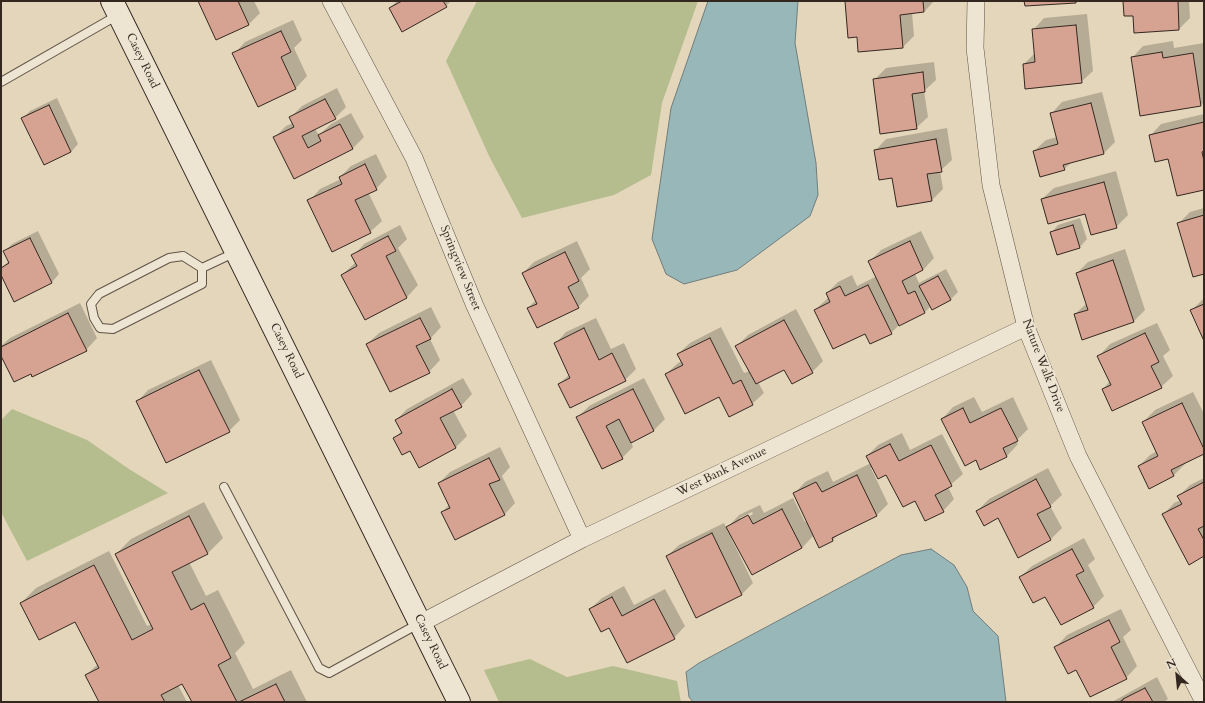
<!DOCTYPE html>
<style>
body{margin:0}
#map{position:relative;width:1205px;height:703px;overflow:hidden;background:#e4d6ba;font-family:Cardo,serif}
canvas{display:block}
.frame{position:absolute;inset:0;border:2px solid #332720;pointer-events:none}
.north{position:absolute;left:1157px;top:655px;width:40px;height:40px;-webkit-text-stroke:3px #ede4d2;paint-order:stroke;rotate:333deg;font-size:11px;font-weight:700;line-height:16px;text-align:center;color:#332720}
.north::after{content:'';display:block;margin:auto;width:14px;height:18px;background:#332720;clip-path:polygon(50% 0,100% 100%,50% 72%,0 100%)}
</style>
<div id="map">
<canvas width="1205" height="703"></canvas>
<div class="frame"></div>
<div class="north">N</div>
</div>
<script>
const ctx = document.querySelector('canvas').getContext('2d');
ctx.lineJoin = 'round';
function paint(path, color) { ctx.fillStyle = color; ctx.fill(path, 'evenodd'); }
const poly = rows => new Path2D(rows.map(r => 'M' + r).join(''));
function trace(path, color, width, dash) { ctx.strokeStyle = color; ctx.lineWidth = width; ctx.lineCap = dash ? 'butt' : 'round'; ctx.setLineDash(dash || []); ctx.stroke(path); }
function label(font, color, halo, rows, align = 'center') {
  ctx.font = font + ' Cardo,serif'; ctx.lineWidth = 4; ctx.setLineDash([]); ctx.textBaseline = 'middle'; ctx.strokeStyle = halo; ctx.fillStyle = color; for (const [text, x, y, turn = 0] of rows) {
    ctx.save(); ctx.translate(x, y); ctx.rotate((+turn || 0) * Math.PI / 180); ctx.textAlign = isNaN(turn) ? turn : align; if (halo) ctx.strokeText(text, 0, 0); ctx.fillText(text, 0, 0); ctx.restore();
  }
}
const green = poly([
 [477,1,698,1,662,103,651,175,614,195,522,218,490,158,446,61],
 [12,409,87,440,129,469,168,493,27,561,1,512,1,420],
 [530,659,567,677,613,666,677,681,681,702,499,702,484,670]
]);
const water = poly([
 [708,1,798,1,795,43,816,163,818,195,810,216,737,270,684,284,666,274,652,239,671,108,708,1],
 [931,549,954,565,967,587,973,611,998,636,1006,702,693,702,689,697,686,672,699,663,901,555,931,549]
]);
const shadow = poly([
 [199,1,254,1,260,13,249,24],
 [397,1,451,1,446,6,390,8],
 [846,1,934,1,924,12,912,13,914,36,903,47],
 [1124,1,1189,1,1190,18,1179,29,1134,15],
 [1087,14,1093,71,1081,82,1024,64,1035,53,1033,30,1044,18],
 [293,20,302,40,294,48,307,76,296,88,259,106,234,54,245,42],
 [1173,41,1174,48,1204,43,1204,102,1201,105,1141,115,1132,58,1143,46],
 [934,62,936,80,924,91,928,117,916,128,875,79,886,68],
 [337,88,346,107,335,118,315,129,319,135,331,124,351,113,364,137,352,149,295,178,274,138,286,126,293,123,290,118,302,106],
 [1102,92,1115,142,1104,153,1072,162,1064,169,1034,151,1046,140,1057,137,1051,114,1062,102],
 [57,98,78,144,71,152,44,164,23,118,30,111],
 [1204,114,1204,156,1202,147,1200,147,1204,165,1204,189,1169,158,1150,136,1161,124],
 [947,128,952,160,940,171,943,189,932,200,893,177,875,151,886,139],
 [376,154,387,177,376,189,368,192,382,221,370,232,309,201,320,189,341,179,340,177,351,166],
 [1116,171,1128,215,1116,227,1086,213,1042,199,1054,188],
 [1204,208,1204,273,1178,224,1190,212],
 [1080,218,1087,239,1080,247,1051,233,1058,225],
 [400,225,407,239,398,248,418,285,407,297,365,319,342,275,356,262,353,256,364,244],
 [361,263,354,269,354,267],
 [38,231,59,274,52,282,15,301,1,273,1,268,9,261,4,252,12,244],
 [921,231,934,258,923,270,915,274,919,283,946,269,958,292,951,299,933,309,931,306,925,312,900,324,891,333,866,332,815,310,829,297,827,293,838,282,852,275,857,286,877,276,870,261,881,250],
 [577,241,590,269,581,278,589,296,578,307,528,308,536,300,523,273,534,262],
 [1125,249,1145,310,1134,321,1083,338,1075,314,1087,303,1077,273,1088,262],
 [1203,299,1204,299,1204,339,1191,311],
 [80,303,97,338,86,350,31,372,1,354,1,346,10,338],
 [431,307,441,327,430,339,440,360,429,372,367,344,379,333],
 [796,309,823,361,812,372,784,368,758,382,764,393,752,404,719,395,666,374,678,363,682,361,678,354,690,343,721,327,744,373,750,371,737,346,748,335],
 [596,318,611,349,624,343,636,369,625,380,559,384,570,374,555,344,566,332],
 [1157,323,1170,350,1163,356,1173,376,1161,387,1103,389,1110,381,1099,356,1110,344],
 [211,360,240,420,229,431,137,402,148,390],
 [463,378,472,394,461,406,453,410,467,436,456,447,419,467,410,450,394,438,402,431,396,420,407,409],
 [644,378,665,419,653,431,631,442,633,447,622,458,578,417,589,406],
 [1193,392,1204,414,1204,453,1184,462,1185,464,1173,476,1139,466,1150,455,1157,451,1143,422,1155,410],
 [974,397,982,412,1013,397,1028,429,1016,441,1018,444,1007,456,981,469,976,459,942,419,953,407],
 [902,433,910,450,942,434,963,474,948,487,954,499,943,511,916,500,887,473,873,467,871,468,888,504,877,515,840,533,832,541,814,535,802,548,752,574,728,527,739,515,760,505,764,513,793,498,805,522,807,521,794,494,805,482,828,471,833,482,871,463,867,456,878,445],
 [752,512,753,514,740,521,740,518],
 [500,447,510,467,502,476,515,503,504,515,442,512,449,505,439,483,450,472],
 [1048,468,1062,495,1050,506,1062,528,1051,539,998,517,977,511,989,499],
 [1204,478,1204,555,1163,515,1174,503,1181,500,1179,496,1190,485],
 [204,502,223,538,208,553,189,562,206,596,218,590,245,643,235,653,253,689,291,670,307,702,193,702,183,682,178,685,187,702,100,702,86,675,98,664,76,621,21,603,36,588,109,551,147,626,152,624,116,554,131,539],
 [724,523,753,583,741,595,667,556,679,545],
 [1084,538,1095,559,1088,565,1104,596,1093,607,1046,595,1020,577,1032,566],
 [624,586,634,605,665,589,685,626,674,638,609,626,590,609,602,598],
 [1121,609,1131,630,1123,637,1137,666,1126,678,1077,668,1056,647,1067,635],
 [1157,677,1168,699,1164,702,1112,702]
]);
const building = poly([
 [198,1,238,1,249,25,216,40,198,1],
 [402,1,443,1,447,7,402,32,389,8,402,1],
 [845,1,923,1,924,12,900,15,903,48,858,52,857,37,848,38,845,1],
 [1024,1,1076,1,1076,3,1025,6,1024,1],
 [1123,1,1178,1,1179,30,1134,33,1133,16,1124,16,1123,1],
 [1076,25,1082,83,1025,89,1023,64,1035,62,1032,29,1076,25],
 [281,31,291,52,281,57,296,89,258,107,232,53,281,31],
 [1162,52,1163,58,1193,53,1201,106,1140,116,1131,57,1162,52],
 [923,72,925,92,912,94,917,129,880,134,873,79,923,72],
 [325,99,336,119,302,136,308,148,321,141,318,135,340,124,353,149,294,179,273,137,294,127,289,117,325,99],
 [1091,103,1104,154,1063,165,1065,170,1040,177,1033,151,1058,144,1050,113,1091,103],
 [49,105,71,152,44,165,21,118,49,105],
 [1204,122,1204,151,1202,152,1204,161,1204,190,1177,196,1168,159,1155,162,1149,135,1204,122],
 [936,139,942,172,927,174,932,201,897,207,892,178,879,180,874,150,936,139],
 [365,164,377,190,355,200,371,233,332,252,307,200,342,184,339,177,365,164],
 [1104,182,1117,228,1091,235,1085,214,1048,224,1041,199,1104,182],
 [1204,215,1204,274,1193,277,1177,223,1204,215],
 [1073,225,1080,248,1057,255,1050,232,1073,225],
 [388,236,396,251,386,256,407,298,365,320,341,275,357,266,351,255,388,236],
 [30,238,52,283,14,302,1,275,1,268,9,263,3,251,30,238],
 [910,241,923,270,902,281,908,294,915,291,925,313,899,326,868,261,910,241],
 [565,252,579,281,568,287,579,308,537,328,527,308,537,304,522,273,565,252],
 [1113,260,1134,322,1082,340,1074,314,1088,310,1076,273,1113,260],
 [938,276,951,300,932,310,919,286,938,276],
 [868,285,892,334,870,344,865,334,833,349,814,310,830,302,826,293,840,286,845,296,868,285],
 [1204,304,1204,341,1190,310,1204,304],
 [68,313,87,351,32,377,31,374,14,382,1,356,1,347,68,313],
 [420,318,431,339,416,346,430,373,390,392,366,344,420,318],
 [784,320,813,373,792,384,784,370,756,384,735,346,784,320],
 [584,328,599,360,612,353,626,381,570,408,558,384,570,378,554,343,584,328],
 [1145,333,1159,362,1151,366,1162,388,1112,411,1102,389,1111,385,1097,356,1145,333],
 [710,338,733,384,741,380,753,405,729,417,719,397,685,414,665,374,683,365,677,354,710,338],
 [199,370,230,432,166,463,136,401,199,370],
 [452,389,462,407,440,418,456,448,419,468,410,451,402,455,393,438,402,433,395,420,452,389],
 [633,389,654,431,631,443,619,419,606,426,623,459,602,469,576,417,633,389],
 [1182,403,1204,449,1204,454,1171,470,1174,476,1149,489,1138,466,1158,456,1142,422,1182,403],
 [963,408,970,423,1001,408,1018,441,1003,448,1007,457,980,470,976,460,965,466,941,419,963,408],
 [890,444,899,461,931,445,952,486,935,495,944,512,925,521,915,501,903,507,886,475,878,479,866,456,890,444],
 [489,458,500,480,489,484,505,515,455,540,441,512,450,508,438,483,489,458],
 [857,475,877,516,832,538,833,541,819,548,793,493,816,482,822,492,857,475],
 [1036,479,1051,507,1037,514,1051,540,1018,558,998,518,984,526,976,511,1036,479],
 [1204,482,1204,526,1198,529,1204,540,1204,556,1189,565,1162,514,1182,504,1177,496,1204,482],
 [782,509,802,548,752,575,726,527,748,515,753,524,782,509],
 [189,516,208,554,172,572,191,610,204,603,231,658,218,665,237,702,192,702,182,684,161,695,165,702,99,702,85,675,99,668,75,622,39,640,20,603,94,565,132,640,153,629,115,554,189,516],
 [712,533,742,595,696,618,666,556,712,533],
 [1072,549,1084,571,1076,575,1094,608,1061,625,1045,597,1033,603,1019,577,1072,549],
 [612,597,622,616,654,599,675,639,627,663,609,628,601,632,589,609,612,597],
 [1109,620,1120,642,1111,647,1127,679,1090,697,1076,670,1068,674,1054,647,1109,620],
 [276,684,285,702,239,702,276,684],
 [1145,688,1153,702,1119,702,1123,700,1123,699,1145,688]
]);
const lane = poly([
 [1,82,118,15],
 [183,256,202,268,202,284,113,329,100,328,94,318,91,304,99,294,169,258,183,256],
 [202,268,236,252],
 [224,487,319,668,329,673,420,623]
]);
const street = poly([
 [331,1,414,158,475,306,582,539],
 [976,1,975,48,991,185,1026,327,1078,456,1204,702],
 [421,623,582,539,1026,327]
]);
const secondary = poly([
 [112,1,459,702]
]);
const streetNames = [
 ["Casey Road",142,61,64],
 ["Springview Street",460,268,68],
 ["Casey Road",286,351,64],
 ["Nature Walk Drive",1043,366,69],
 ["West Bank Avenue",722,472,-26],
 ["Casey Road",430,642,64]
];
paint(green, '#b5bd8f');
paint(water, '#98b7b9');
trace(water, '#707d7c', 1);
paint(shadow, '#0003');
paint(building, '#d6a392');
trace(building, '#332720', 1);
trace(lane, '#5f5346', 10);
trace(street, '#5f5346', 18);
trace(secondary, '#332720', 24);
trace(lane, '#ede4d2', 8);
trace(street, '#ede4d2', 17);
trace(secondary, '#ede4d2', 22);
label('12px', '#332720', '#ede4d2', streetNames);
</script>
